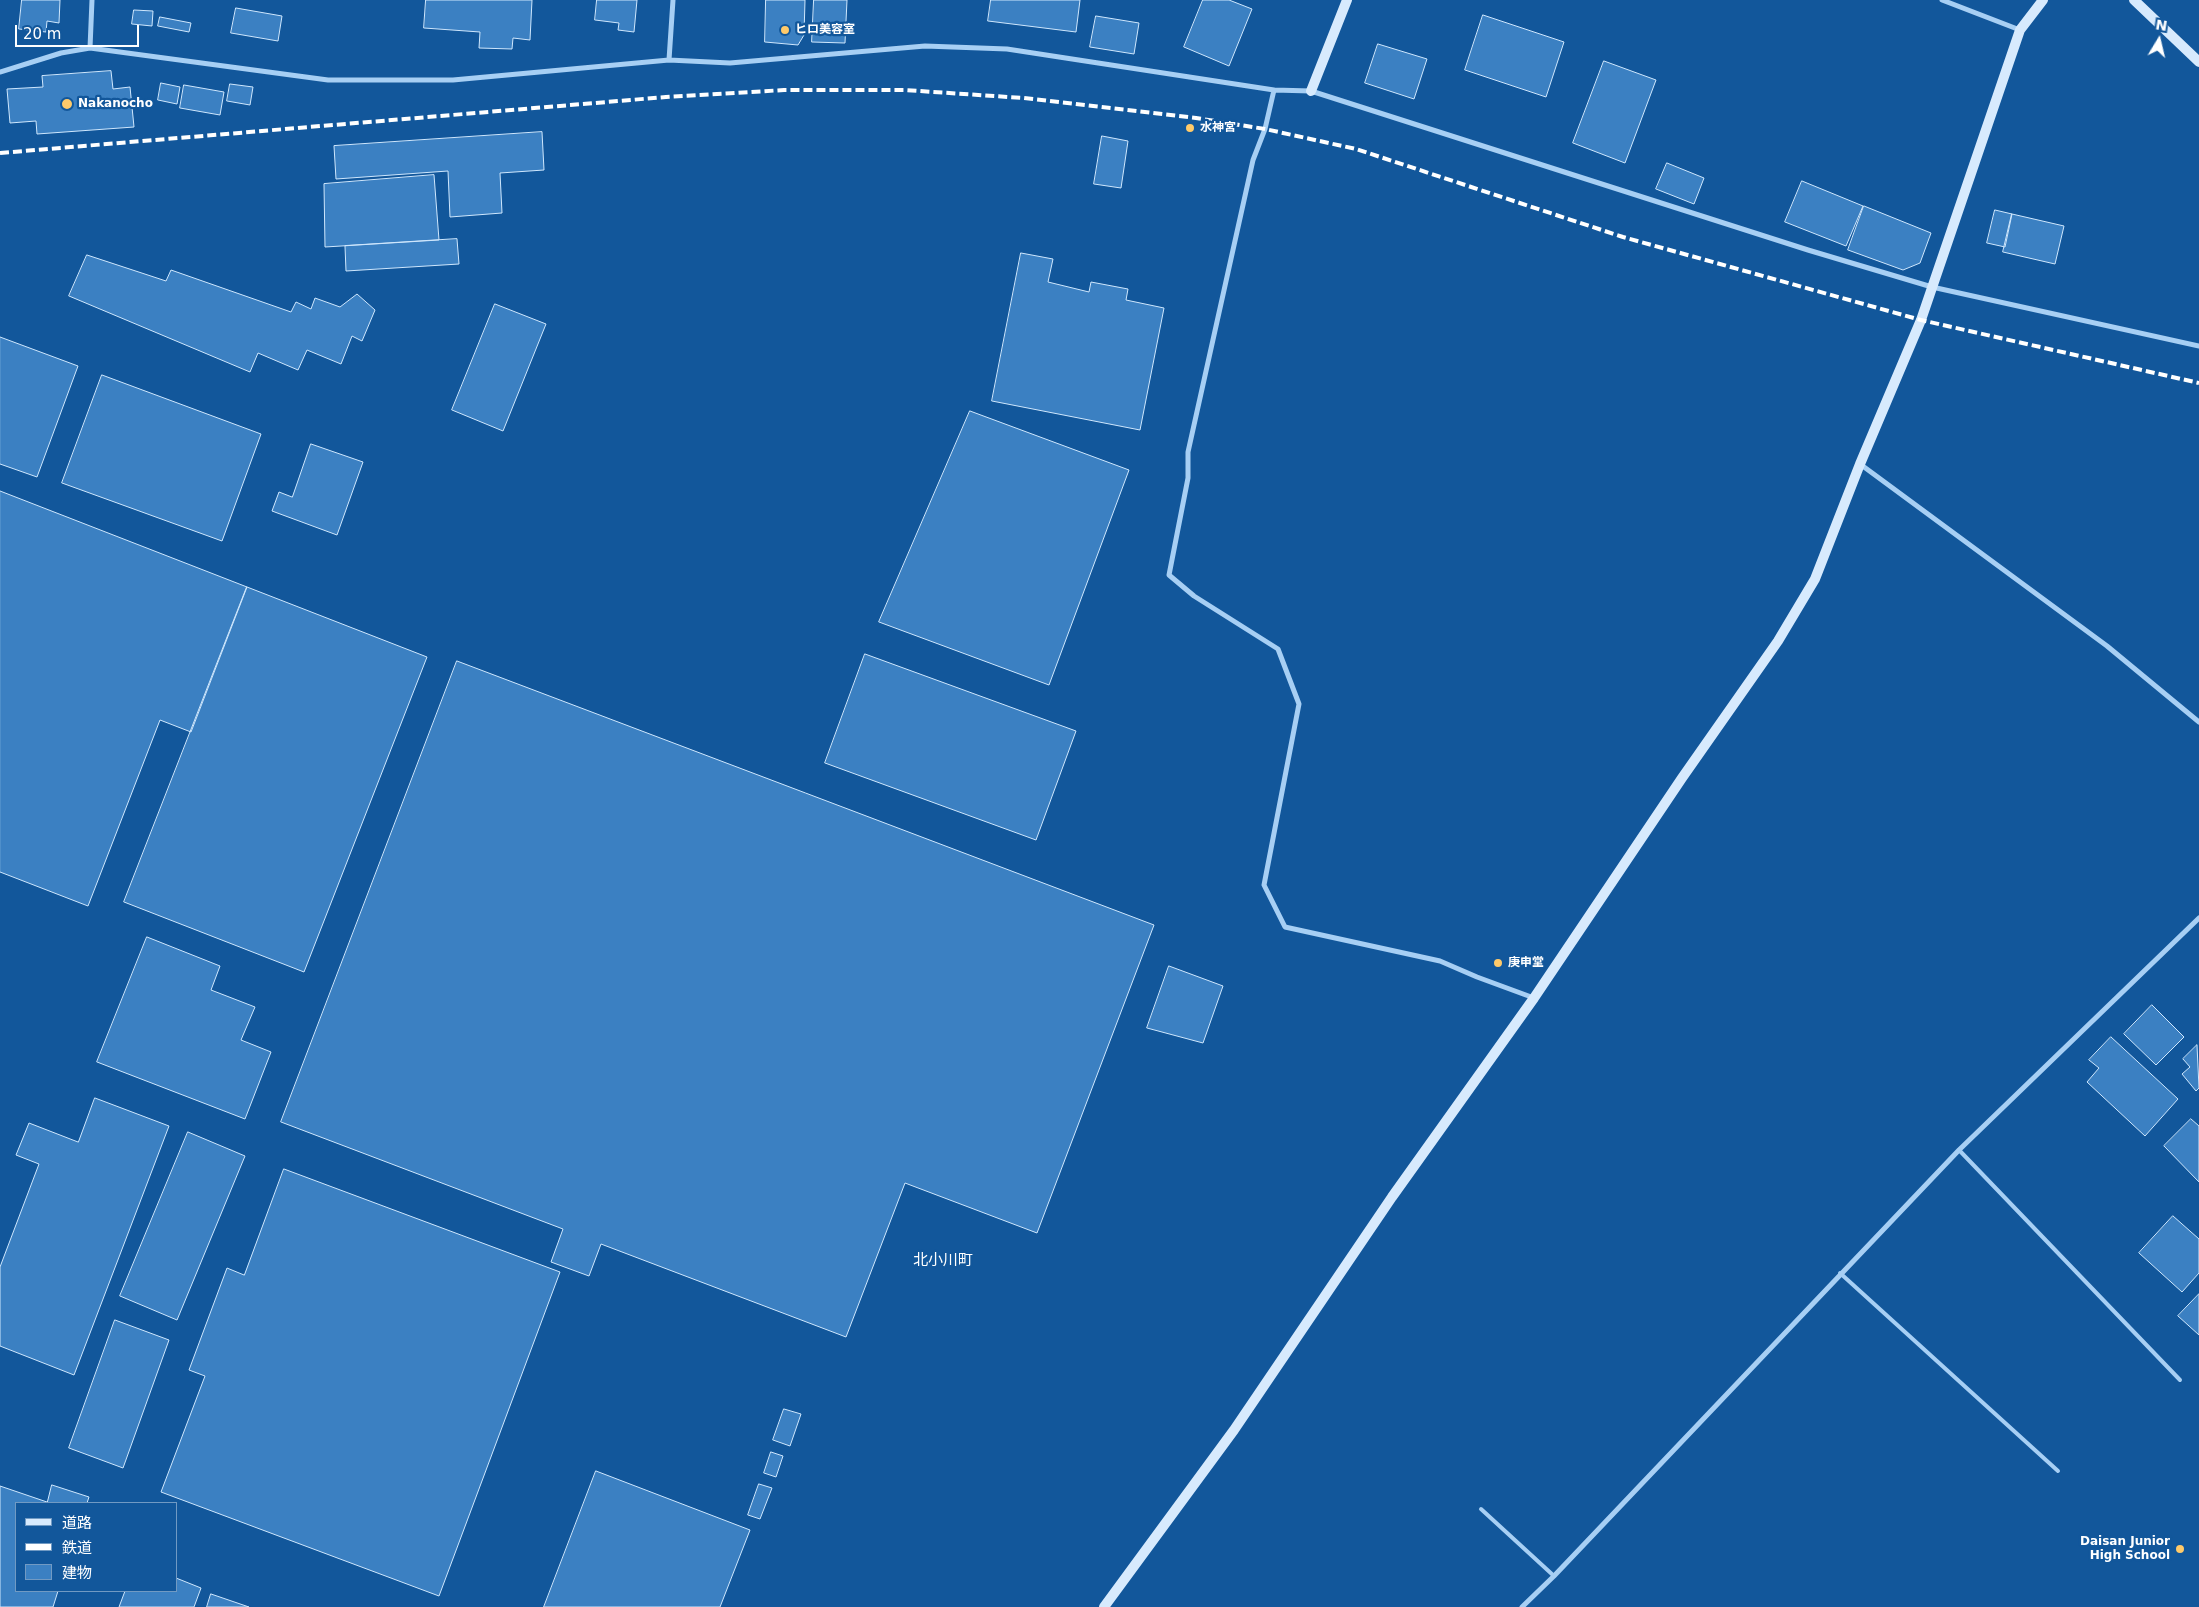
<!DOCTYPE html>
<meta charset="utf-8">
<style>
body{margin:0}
#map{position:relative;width:2199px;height:1607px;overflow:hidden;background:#12579b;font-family:"DejaVu Sans","Noto Sans JP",sans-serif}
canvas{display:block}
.legend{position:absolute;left:15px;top:1502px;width:162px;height:90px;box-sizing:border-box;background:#12579b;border:1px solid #719ac3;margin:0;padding:6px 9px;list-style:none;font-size:15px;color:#fff}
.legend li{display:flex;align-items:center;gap:10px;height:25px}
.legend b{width:25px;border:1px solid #719ac3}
.north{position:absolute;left:2134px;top:15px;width:50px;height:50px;-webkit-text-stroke:4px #12579b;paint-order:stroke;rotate:9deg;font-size:14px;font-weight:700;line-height:20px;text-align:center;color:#fff}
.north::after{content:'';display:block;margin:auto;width:18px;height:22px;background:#fff;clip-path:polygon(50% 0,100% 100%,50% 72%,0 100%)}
.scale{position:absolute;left:15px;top:25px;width:124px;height:22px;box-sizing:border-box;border:2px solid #fff;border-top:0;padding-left:6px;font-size:15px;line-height:18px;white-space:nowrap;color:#fff;-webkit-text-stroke:4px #12579b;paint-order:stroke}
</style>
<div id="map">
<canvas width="2199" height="1607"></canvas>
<ul class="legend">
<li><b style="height:6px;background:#d7eafd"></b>道路</li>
<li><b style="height:6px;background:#fff"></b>鉄道</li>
<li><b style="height:14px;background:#3b80c2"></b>建物</li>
</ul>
<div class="north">N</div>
<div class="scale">20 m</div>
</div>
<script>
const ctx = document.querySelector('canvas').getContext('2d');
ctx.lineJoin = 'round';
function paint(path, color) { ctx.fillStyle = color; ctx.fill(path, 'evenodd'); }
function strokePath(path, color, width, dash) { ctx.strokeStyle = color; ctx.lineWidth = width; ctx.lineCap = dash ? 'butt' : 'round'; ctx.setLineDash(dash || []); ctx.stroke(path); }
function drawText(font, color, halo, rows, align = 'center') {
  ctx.font = font + ' "DejaVu Sans","Noto Sans JP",sans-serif'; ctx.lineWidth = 4.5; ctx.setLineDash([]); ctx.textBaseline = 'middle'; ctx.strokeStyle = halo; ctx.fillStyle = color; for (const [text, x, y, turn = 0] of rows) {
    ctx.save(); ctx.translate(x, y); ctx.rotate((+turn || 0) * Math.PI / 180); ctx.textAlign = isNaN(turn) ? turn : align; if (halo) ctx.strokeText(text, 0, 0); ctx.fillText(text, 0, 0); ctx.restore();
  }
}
const building = new Path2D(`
 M22,0H60L59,23L47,21L46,32L19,29Z
 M426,0H532L530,40L513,38L512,49L479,48L480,32L424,28Z
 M597,0H637L634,32L618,30L619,23L595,20Z
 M766,0H805L804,35L798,45L765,42Z
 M814,0H847L845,43L812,42Z
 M991,0H1080L1076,32L988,21Z
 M1203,0H1229L1252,9L1229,66L1184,47Z
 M236,8L282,16L278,41L231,33Z
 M134,10L153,11L152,26L132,24Z
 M1483,15L1564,42L1546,97L1465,70Z
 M1096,16L1139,23L1134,54L1090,47Z
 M160,17L191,23L189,32L158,26Z
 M1378,44L1427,59L1414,99L1365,83Z
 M1604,61L1656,80L1625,163L1573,143Z
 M111,71L113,89L130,87L134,127L37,134L36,121L10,123L7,89L43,87L42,76Z
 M161,83L180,87L177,104L158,100Z
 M230,84L253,87L250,105L227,101Z
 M184,85L224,92L220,115L180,108Z
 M542,132L544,170L500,173L502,213L450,217L448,171L336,179L334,146Z
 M1102,136L1128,141L1121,188L1094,184Z
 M1667,163L1704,178L1694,204L1656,189Z
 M434,175L439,240L325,247L324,184Z
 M1802,181L1863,206L1846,246L1785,222Z
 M1864,206L1931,233L1920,263L1903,270L1848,250Z
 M1995,210L2012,214L2005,247L1987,243Z
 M2012,214L2064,226L2055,264L2003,252Z
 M457,239L459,264L346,271L345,246Z
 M1021,253L1053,259L1048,282L1089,292L1091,282L1128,289L1126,300L1164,308L1140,430L992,401Z
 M87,255L166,281L171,270L291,312L296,302L311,309L315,298L340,307L357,294L375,310L362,341L352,336L341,364L307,350L298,370L258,353L250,372L69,296Z
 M495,304L546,324L503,431L452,410Z
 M0,337L78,366L37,477L0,464Z
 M102,375L261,434L222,541L62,483Z
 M970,411L1129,470L1049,685L879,622Z
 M311,444L363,462L337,535L272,511L279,492L292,497Z
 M0,491L247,587L191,732L160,720L88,906L0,872Z
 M247,587L427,657L304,972L124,902Z
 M865,654L1076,731L1036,840L825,763Z
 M457,661L1154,925L1037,1233L905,1183L846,1337L601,1244L589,1276L551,1262L563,1229L281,1122Z
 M147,937L220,966L211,990L255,1007L241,1040L271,1052L245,1119L97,1062Z
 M1169,966L1223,986L1203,1043L1147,1028Z
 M2152,1005L2184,1037L2156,1065L2124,1034Z
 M2111,1037L2178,1099L2145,1136L2087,1082L2099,1068L2089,1060Z
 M2197,1045L2199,1088L2196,1091L2182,1074L2190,1067L2183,1059Z
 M95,1098L169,1126L74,1375L0,1346V1267L39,1164L16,1155L29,1123L78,1142Z
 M2191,1119L2199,1126V1182L2164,1146Z
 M188,1132L245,1156L177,1320L120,1296Z
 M284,1169L560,1272L439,1596L161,1492L205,1376L189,1370L227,1268L244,1275Z
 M2173,1216L2199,1239V1273L2182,1292L2139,1253Z
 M2199,1294V1335L2178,1316Z
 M115,1320L169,1340L123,1468L69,1448Z
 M784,1409L801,1414L790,1446L773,1440Z
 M771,1452L783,1456L776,1477L764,1473Z
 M596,1471L750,1530L720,1607H544Z
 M759,1484L772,1488L760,1519L748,1515Z
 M52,1485L89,1497L87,1503H16V1591H58L53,1607H0V1486L47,1502Z
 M176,1578L201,1588L194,1607H119L125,1591H176Z
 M211,1594L249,1607H207Z`);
paint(building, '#3b80c2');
strokePath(building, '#cfe7fd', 1);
strokePath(new Path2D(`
 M1959,1150L2180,1380
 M1840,1273L2058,1471
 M1481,1509L1554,1576`), '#a7cff4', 4);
strokePath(new Path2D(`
 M1942,0L2020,30
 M90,48L92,0
 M669,60L673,0
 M0,72L61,53L90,48L328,80H453L669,60L730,63L925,46L1007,49L1274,90L1311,91L1808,250L1932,287L2199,346
 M1274,90L1265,129L1253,160L1188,452V478L1169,575L1194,596L1278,649L1299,704L1264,885L1285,927L1440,961L1477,977L1534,998
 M1860,464L2107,646L2199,722
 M1522,1607L1554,1576L1959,1150L2199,918`), '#a7cff4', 5);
strokePath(new Path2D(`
 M2134,0L2199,62
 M1311,91L1347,0
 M1104,1607L1234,1430L1392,1197L1534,998L1682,778L1778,641L1815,579L1860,464L1921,320L2020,30L2043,0`), '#d7eafd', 10);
strokePath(new Path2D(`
 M0,153L666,97L784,90H904L1024,98L1196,118L1265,129L1356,149L1623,237L1921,320L2199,383`), '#fff', 4, [9, 4]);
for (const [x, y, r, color] of [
 [785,30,5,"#ffca6a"],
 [67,104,6,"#ffca6a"],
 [1190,128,5,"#ffca6a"],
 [1498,963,5,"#ffca6a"],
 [2180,1549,5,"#ffca6a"]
]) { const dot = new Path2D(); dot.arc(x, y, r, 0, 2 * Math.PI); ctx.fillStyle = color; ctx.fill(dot); strokePath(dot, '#12579b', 2); }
drawText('bold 12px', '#fff', '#12579b', [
 ["ヒロ美容室",795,30],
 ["Nakanocho",78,104],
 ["水神宮",1200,128],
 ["庚申堂",1508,963],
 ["Daisan Junior",2170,1542,"right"],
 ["High School",2170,1556,"right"]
], 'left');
drawText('15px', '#fff', '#12579b', [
 ["北小川町",943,1261]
]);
</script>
